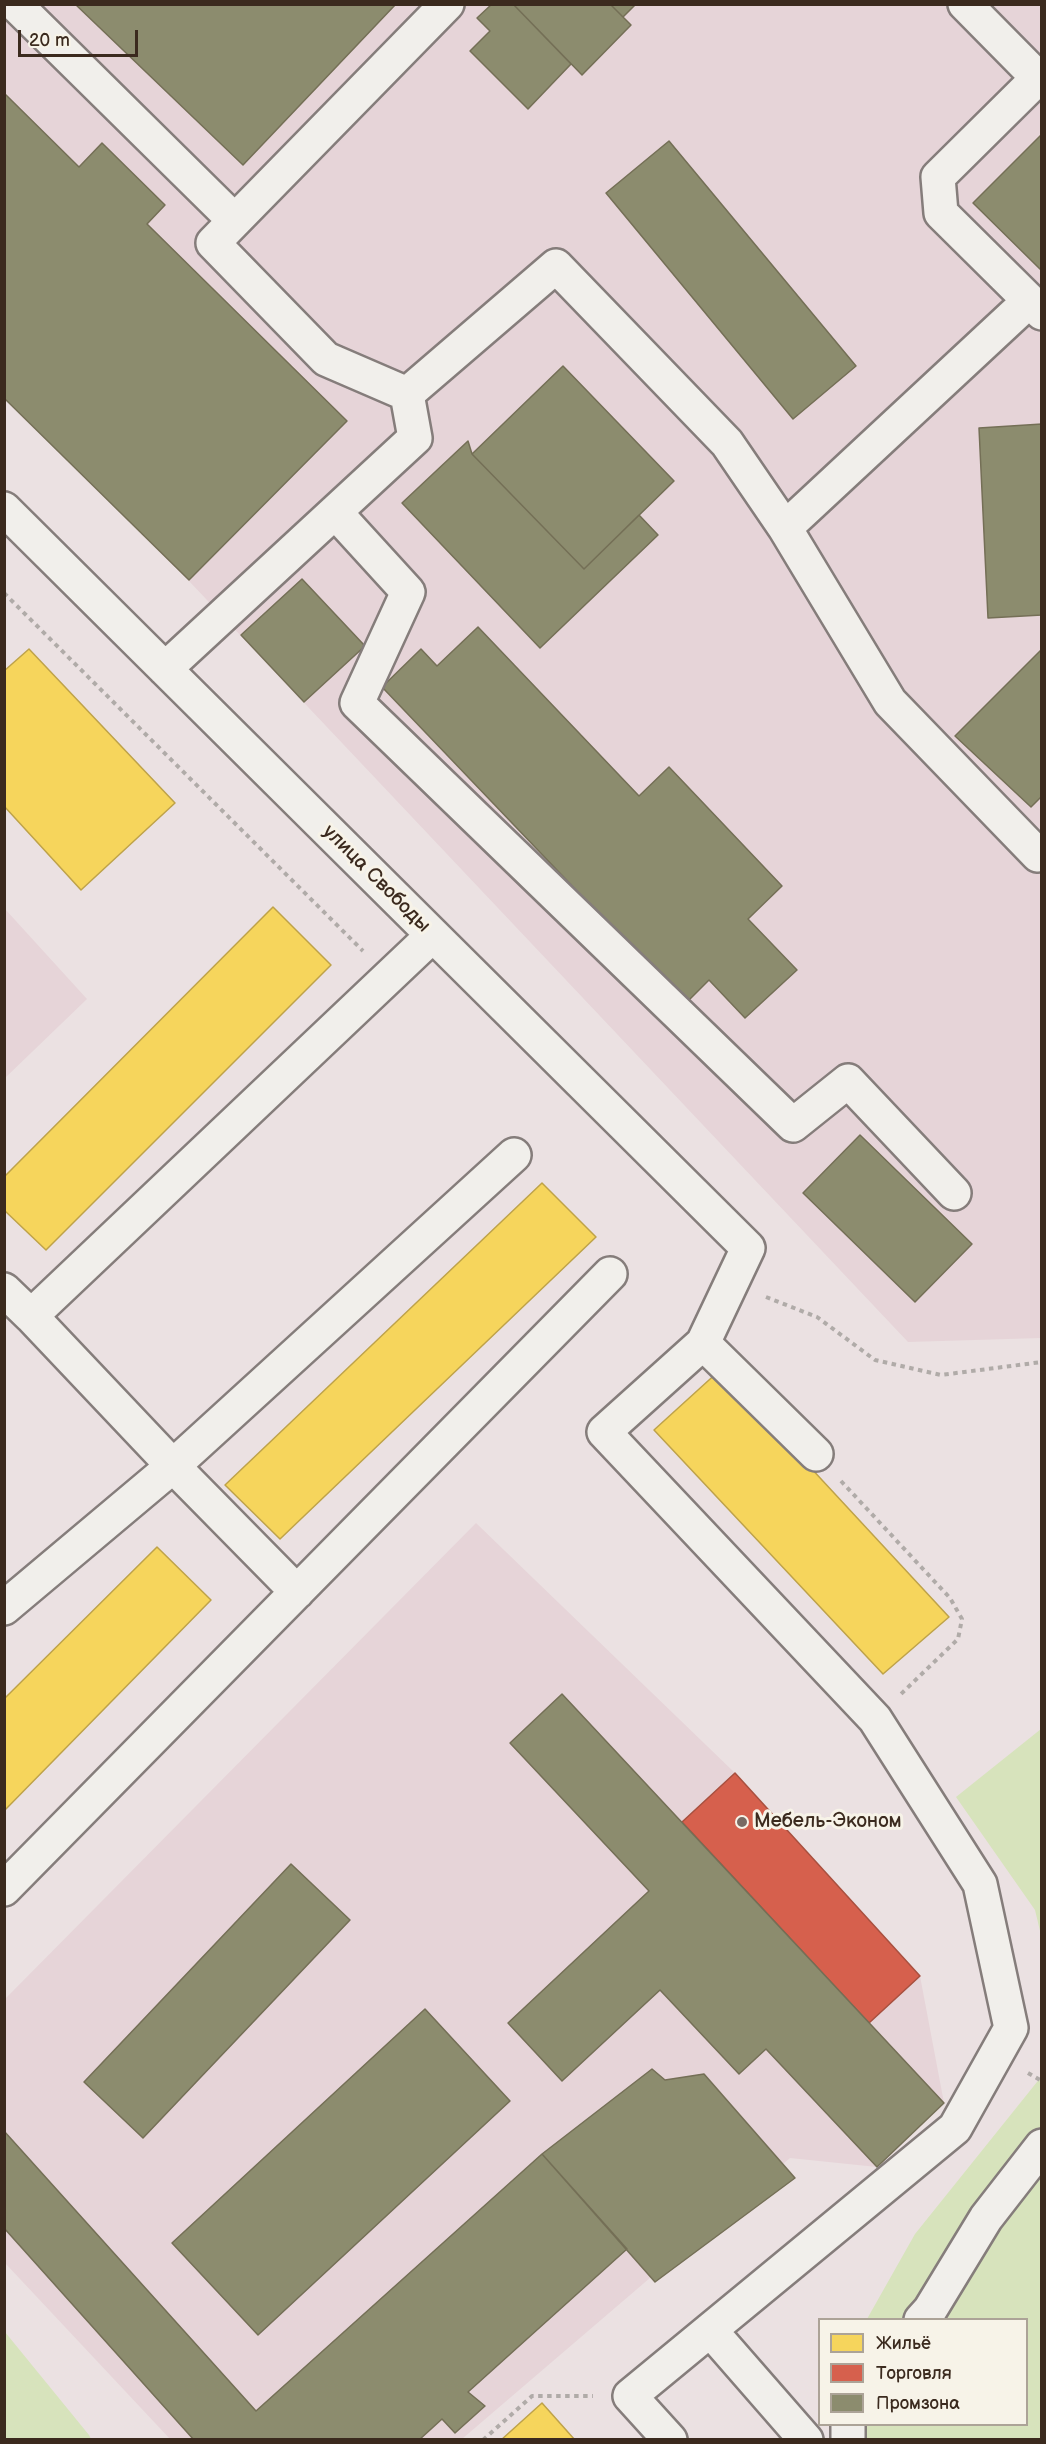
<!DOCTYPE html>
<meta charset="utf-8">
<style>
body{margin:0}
#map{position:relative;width:1046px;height:2444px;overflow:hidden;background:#ebe1e2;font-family:"Balsamiq Sans",sans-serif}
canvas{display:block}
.frame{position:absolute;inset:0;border:6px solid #3b2a1e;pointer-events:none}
.legend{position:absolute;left:818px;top:2318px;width:210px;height:108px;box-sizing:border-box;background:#f7f3e8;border:2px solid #aca397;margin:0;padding:8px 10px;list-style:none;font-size:18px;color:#3b2a1e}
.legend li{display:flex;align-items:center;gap:12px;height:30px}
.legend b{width:30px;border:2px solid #aca397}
.scale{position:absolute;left:18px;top:30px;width:120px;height:27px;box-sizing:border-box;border:3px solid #3b2a1e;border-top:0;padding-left:8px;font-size:18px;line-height:21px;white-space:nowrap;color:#3b2a1e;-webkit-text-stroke:4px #f7f3e8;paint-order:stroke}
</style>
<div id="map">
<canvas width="1046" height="2444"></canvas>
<div class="frame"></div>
<ul class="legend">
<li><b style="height:16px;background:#f6d55c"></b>Жильё</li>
<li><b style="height:16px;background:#d6604d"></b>Торговля</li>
<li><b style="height:16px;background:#8c8c6e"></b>Промзона</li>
</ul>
<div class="scale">20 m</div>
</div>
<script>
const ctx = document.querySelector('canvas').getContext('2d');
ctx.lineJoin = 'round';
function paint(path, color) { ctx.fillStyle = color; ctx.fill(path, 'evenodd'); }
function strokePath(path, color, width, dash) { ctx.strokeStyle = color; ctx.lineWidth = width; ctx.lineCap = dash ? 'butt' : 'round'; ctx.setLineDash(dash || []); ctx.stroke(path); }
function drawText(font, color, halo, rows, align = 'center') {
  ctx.font = font + ' "Balsamiq Sans",sans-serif'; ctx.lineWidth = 6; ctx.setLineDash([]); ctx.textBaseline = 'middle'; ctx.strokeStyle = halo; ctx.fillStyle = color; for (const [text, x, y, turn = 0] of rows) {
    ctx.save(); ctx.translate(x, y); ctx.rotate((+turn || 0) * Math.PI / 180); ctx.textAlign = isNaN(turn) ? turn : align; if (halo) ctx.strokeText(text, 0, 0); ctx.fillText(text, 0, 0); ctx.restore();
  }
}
paint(new Path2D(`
 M4,5H1041V1338L908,1342L189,581L5,398Z
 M5,909L87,999L5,1078Z
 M476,1523L735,1773L920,1976L944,2103L877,2167L790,2158L462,2439H170L5,2263V1999Z`), '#e6d4d8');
paint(new Path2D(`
 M1041,1729V1935L1035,1910L956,1797Z
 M1041,2077V2439H855L838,2425L1026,2424V2320L867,2319L915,2234Z
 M5,2332L89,2435L91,2439H5Z`), '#d7e3bc');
const homes = new Path2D(`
 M29,649L175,803L81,890L4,806V671Z
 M273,907L331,965L46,1250L4,1210V1177Z
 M542,1183L596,1237L280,1539L225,1485Z
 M720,1370L949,1617L883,1674L654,1430Z
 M157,1547L211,1600L4,1811V1699Z
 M542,2403L575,2440H501Z`);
paint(homes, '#f6d55c');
strokePath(homes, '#bea249', 1.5);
const shops = new Path2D(`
 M735,1773L920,1976L869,2023L682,1822Z`);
paint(shops, '#d6604d');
strokePath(shops, '#a8503f', 1.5);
const industry = new Path2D(`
 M75,4H396L243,165Z
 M492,4H513L571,64L528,109L470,51L490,31L477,18Z
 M513,4H610L631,25L582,75Z
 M610,4H636L623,17Z
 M4,93L79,167L102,143L165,205L147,224L347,421L189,580L4,398Z
 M1042,134V271L973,203Z
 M669,141L856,366L793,419L606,193Z
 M563,366L674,481L584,569L472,454Z
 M1042,424V615L988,618L979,428Z
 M468,441L472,454L584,569L639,515L658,535L540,648L402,503Z
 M302,579L365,646L304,702L241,635Z
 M478,627L639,796L669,767L782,886L748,919L797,970L745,1018L709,980L685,1004L382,687L421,649L437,666Z
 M1042,649V796L1031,807L955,736Z
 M860,1135L972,1244L915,1302L803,1193Z
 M562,1694L944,2103L877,2167L766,2049L739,2074L660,1990L562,2081L508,2023L649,1891L510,1743Z
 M291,1864L350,1920L143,2138L84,2082Z
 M425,2009L510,2101L258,2335L172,2243Z
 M652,2069L665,2080L704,2074L795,2178L655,2282L542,2154Z
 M4,2131L256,2411L542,2154L627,2249L468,2392L485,2406L455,2433L442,2419L419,2440H194L4,2228Z`);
paint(industry, '#8c8c6e');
strokePath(industry, '#746f56', 1.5);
const minor = new Path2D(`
 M15,4L234,220
 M447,4L213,243L326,359L407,394L556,266L727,443L785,528L890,702L1038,855L1042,852
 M965,4L1038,78L938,177L941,213L1042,313
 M4,509L748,1248L703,1343L604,1432L875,1719L980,1884L1011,2028L955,2128L630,2396L670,2440
 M335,512L408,592L357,703L793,1125L848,1081L954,1193
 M785,528L1029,301
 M165,669L415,438L407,394
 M4,1290L31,1316
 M703,1343L816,1454
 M297,1592L173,1466L31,1316L433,935
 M4,1608L173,1466L514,1155
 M4,1889L610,1274
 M921,2320L930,2310L986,2218L1042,2146
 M710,2330L806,2440
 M848,2424V2440`);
strokePath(minor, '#857d7b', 38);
strokePath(new Path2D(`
 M4,593L363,951
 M766,1297L817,1317L875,1360L941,1375L1042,1362
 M841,1481L950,1598L962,1619L958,1639L901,1694
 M1028,2073L1042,2081
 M483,2440L532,2396H593`), '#b0aba8', 4, [4.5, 4.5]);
strokePath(minor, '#f1efeb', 33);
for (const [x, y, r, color] of [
 [742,1822,6,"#796a63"]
]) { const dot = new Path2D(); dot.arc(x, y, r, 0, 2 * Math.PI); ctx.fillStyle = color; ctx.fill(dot); strokePath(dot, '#f7f3e8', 2); }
drawText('20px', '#3b2a1e', '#f7f3e8', [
 ["улица Свободы",376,879,45]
]);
drawText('20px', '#3b2a1e', '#f7f3e8', [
 ["Мебель-Эконом",754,1822]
], 'left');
</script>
